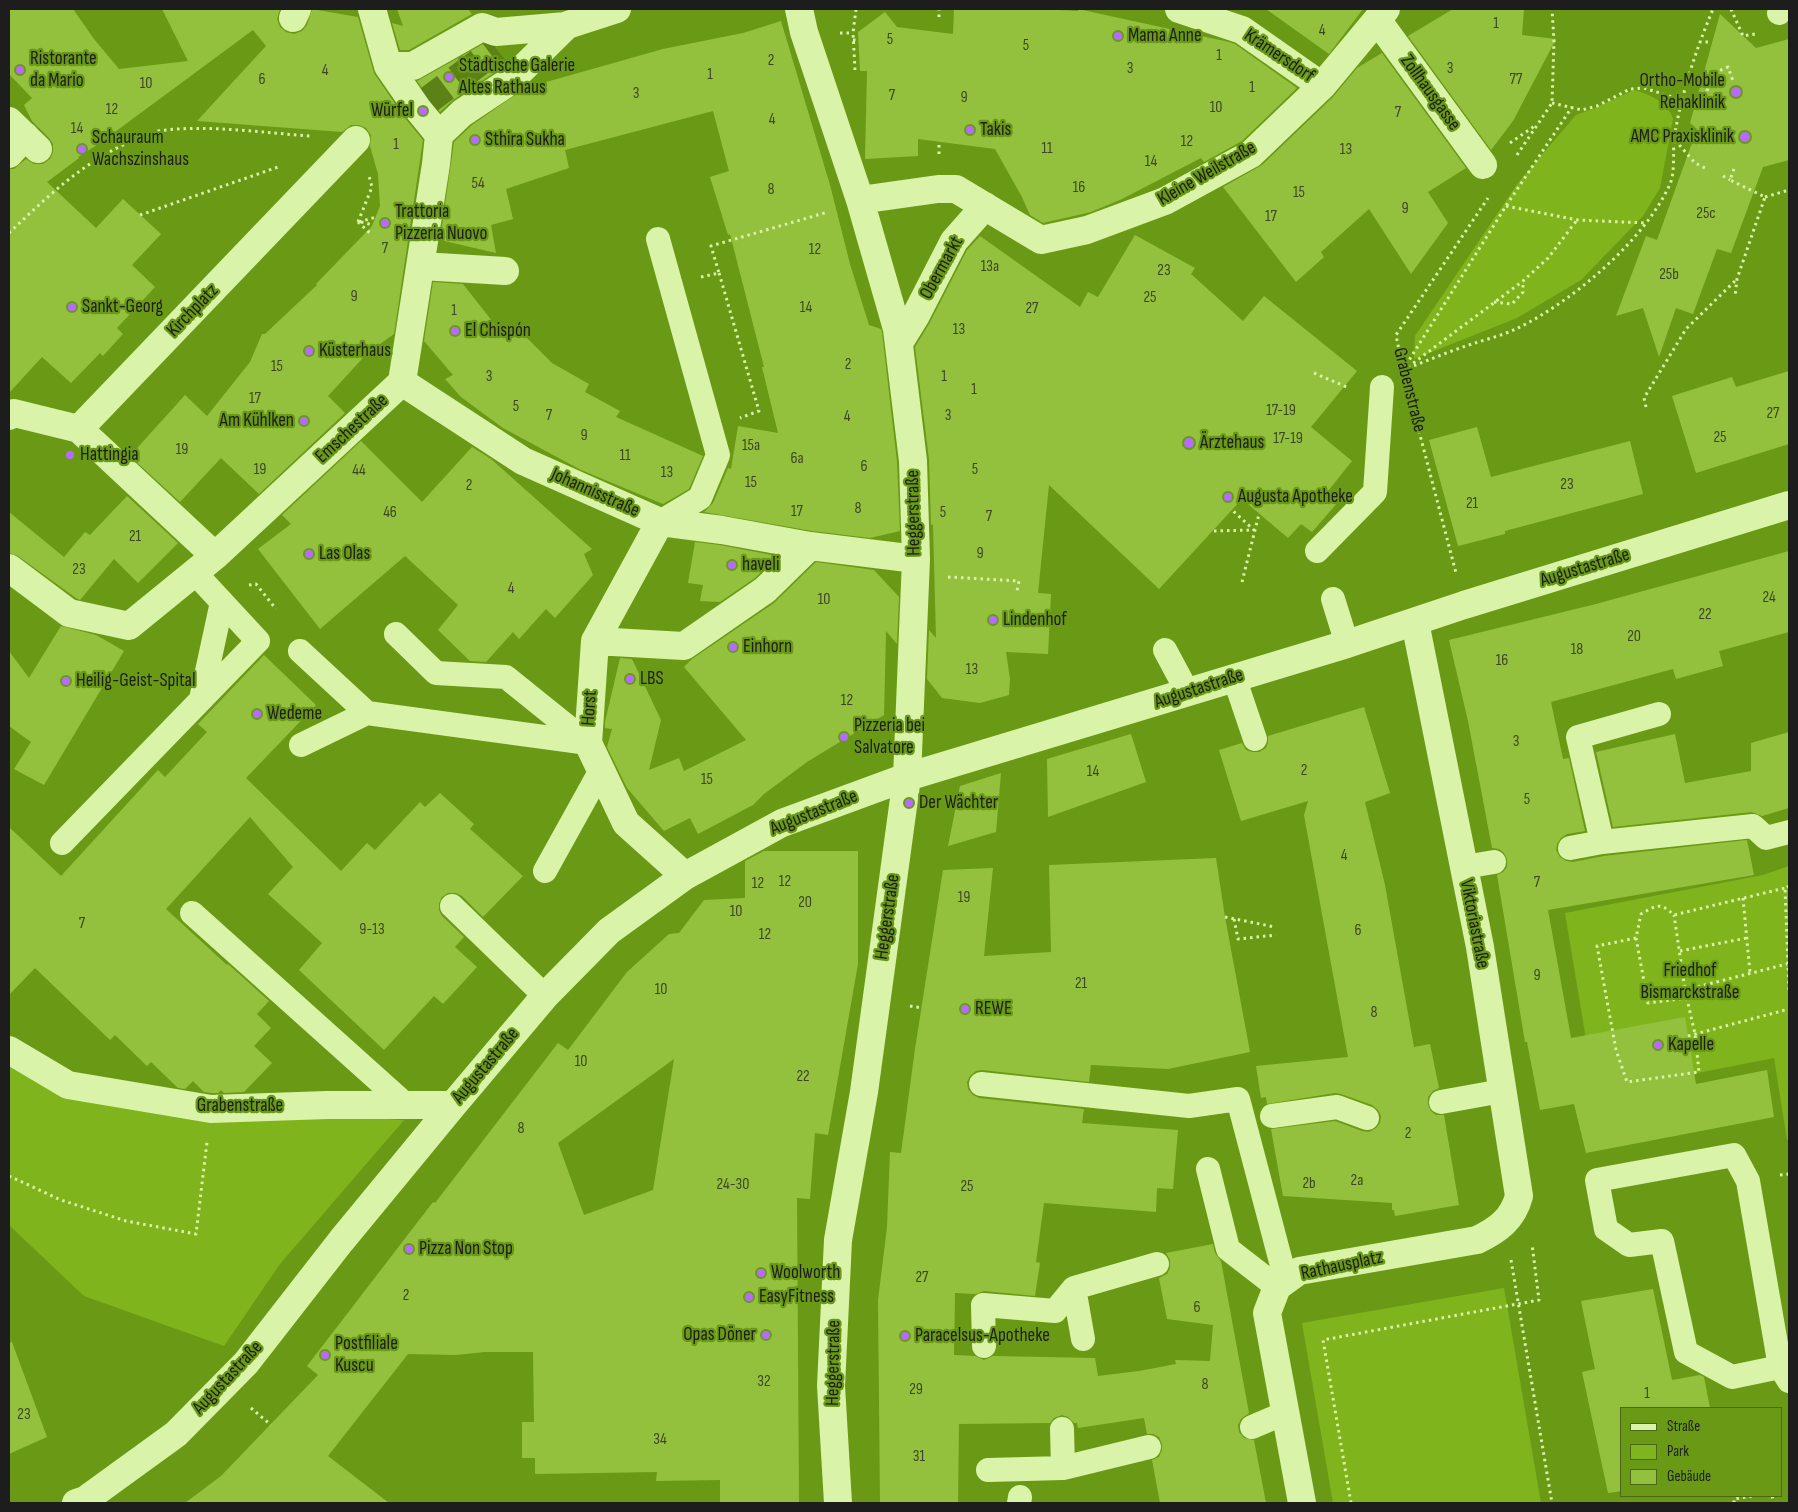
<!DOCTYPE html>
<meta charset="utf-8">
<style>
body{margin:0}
#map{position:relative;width:1798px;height:1512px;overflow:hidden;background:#6a9a15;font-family:"Sofia Sans Condensed",sans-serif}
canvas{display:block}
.frame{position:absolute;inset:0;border:10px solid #1d1d1d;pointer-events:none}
.legend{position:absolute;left:1620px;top:1407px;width:162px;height:90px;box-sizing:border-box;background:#6a9a15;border:1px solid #4b6818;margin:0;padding:6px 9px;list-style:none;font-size:15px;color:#1d1d1d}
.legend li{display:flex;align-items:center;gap:10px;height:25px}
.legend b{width:25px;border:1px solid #4b6818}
</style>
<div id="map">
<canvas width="1798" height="1512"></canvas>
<div class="frame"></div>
<ul class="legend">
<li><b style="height:6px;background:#d9f3a9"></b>Straße</li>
<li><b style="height:14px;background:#80b41d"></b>Park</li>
<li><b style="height:14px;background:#94c13d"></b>Gebäude</li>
</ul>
</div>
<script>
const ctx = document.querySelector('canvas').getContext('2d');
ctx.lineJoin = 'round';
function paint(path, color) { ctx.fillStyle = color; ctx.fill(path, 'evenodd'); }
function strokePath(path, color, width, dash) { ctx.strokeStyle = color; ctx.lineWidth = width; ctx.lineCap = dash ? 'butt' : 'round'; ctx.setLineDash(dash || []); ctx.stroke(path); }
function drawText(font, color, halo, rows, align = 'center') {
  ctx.font = font + ' "Sofia Sans Condensed",sans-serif'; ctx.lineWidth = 4.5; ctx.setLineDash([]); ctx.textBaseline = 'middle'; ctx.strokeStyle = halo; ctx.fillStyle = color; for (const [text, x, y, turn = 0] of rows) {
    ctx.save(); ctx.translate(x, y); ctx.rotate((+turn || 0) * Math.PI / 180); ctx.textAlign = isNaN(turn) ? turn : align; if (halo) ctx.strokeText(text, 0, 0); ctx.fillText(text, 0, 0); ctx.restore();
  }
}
paint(new Path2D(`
 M1634,90C1649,94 1669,103 1673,119L1660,188L1643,216L1581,280L1517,318L1414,359L1415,336L1518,183L1576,115L1595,108Z
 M1789,866V1139L1787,1140L1774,1058L1595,1093L1565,913L1763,875Z
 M9,1064L302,1115L404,1120L280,1264L224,1346L84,1296L9,1225Z
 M1504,1288L1541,1503H1333L1302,1323Z`), '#80b41d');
paint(new Path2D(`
 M9,9H73L94,39L119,69L188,61L162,9H280L277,19L280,27L286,32L294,34L302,31L307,25L312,9L358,17L374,73L404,117L423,140L394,334L373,349L372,348L328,396L345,413L259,494L221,458L180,502L130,456L185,395L207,416L250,362L262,334H265L317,285L316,284L372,226L380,206L378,174L370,146L371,135L366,128L359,125H351L342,132L197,121L266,46L253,30L100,143L78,157L79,158L47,182L96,228L123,199L161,234L132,265L155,287L117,328L123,334L103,356L100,353L71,383L42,357L9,393V169H14L26,159L34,164H43L50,159L53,152V144L49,138L32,121L24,105L32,98L9,74Z
 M397,9H468L472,14L409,50H400L392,23L403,26Z
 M954,9H1038L1078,11V9L1229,42L1235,44L1297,88L1242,141L1204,162L1201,158L1122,199L1091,212L1043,223L1030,215L1022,197L995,149L918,139V156L865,159L867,71H860L858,32L885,12L897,27L953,34Z
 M1266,9H1363L1329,54Z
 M1453,9H1524L1522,35L1556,39L1513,121L1491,150L1408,36Z
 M1720,14L1756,48L1789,39V160L1763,167L1731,253L1717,249L1693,314L1676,308L1659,357L1643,308L1616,316L1646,236L1657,240L1697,129L1690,123Z
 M781,21L830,185L850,264L869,325L881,329L882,332L897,462L900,531L870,538L812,531L704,512L713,503L728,468L731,469L738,426L778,433L762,367H764L730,234L728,235L710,177L729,171L713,111L565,150L569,168L506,189L513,219L491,225L496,253L440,240L454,142L472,125L525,88L663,49L743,33Z
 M483,44L496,47L506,63L500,69L453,100L440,112L417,81Z
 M1382,53L1466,168L1428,192L1448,223L1411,274L1369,209L1321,252L1324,257L1296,282L1223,187L1262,165L1333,97L1357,68Z
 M1135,235L1195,268L1191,274L1243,321L1264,296L1357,371L1311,427L1352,461L1328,491L1339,501L1312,532L1301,524L1288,538L1242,499L1159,589L1049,485L1038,593L1051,594L1048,654L1006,652L1010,679L1009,695L980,703L942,698L927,679L929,630L936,638L933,524L931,525L929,459L915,347L929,324L967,250L980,236L1080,307L1088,292L1098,297Z
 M433,282L463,284L507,340L521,332L552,363L589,384L585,392L620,411L616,417L703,456L689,489L663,504L581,470L503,428L461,397L445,379L453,375L424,341Z
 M1789,371V444L1696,473L1672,396L1732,377L1736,387Z
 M1477,427L1491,477L1630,441L1643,494L1505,531V534L1458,546L1429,440Z
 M361,441L422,502L472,447L491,459L592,549L584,554L593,575L555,618L546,609L519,639L513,632L486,662L470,661L438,630L458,605L405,556L320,629L258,549L291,524L282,515Z
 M127,496L178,543L138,583L114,559L80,600L76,598L18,556L9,553V512L64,557L85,532L90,535Z
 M695,542L720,545L777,556L755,578L720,602L700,601L703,585L688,583Z
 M1789,551V632L1719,651L1723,666L1676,679L1673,669L1551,702L1563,759L1569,758L1585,831L1567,834L1561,838L1557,844L1556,850L1560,857L1566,861L1573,862L1604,856L1747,840L1754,875L1548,910L1571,1038L1685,1017L1696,1084L1767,1070L1774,1117L1586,1153L1574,1104L1540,1110L1527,1042H1525L1497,875L1503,872L1507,867V859L1504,853L1499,849L1492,848L1468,721L1449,640L1596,604Z
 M816,562L874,570L899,597L897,644L886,631L884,715L807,762L764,794L753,805L698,834L690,818L664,831L627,788L607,747L612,729L605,728V722L620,658L632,659L661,720L649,770L679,758L684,771L746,740L684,667L692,659L774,603Z
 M61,626L96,635L124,651L44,785L14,769L31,742L9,726V651L29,678Z
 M264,655L316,705L246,778L341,871L367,843L375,850L420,802L425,807L440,793L474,824L470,829L523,876L483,917L462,896L456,893H448L442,897L439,903V910L442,916L464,937L455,947L477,967L443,1004L434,996L384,1050L299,970L322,943L268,894L293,867L250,817L166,909L227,965L228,964L269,1001L257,1014L271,1028L254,1046L272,1063L244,1092L224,1093L221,1090L218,1093H212L204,1092L193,1081L185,1089L178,1088L151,1062L147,1066L115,1035L110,1040L35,968L9,995V827L61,876L158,770L165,777L207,732L198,724Z
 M1364,707L1390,793L1365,802L1385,885L1414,1047L1430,1044L1439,1088L1433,1091L1428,1097V1105L1431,1111L1436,1115H1444L1459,1205L1395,1216L1394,1210H1392V1203L1283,1196L1271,1129L1335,1121L1362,1131L1369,1132L1376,1128L1380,1123L1381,1116L1378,1110L1372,1105L1341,1094L1335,1093L1267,1104L1266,1097L1261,1098L1256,1066L1348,1057L1304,815L1308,801L1241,821L1219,750L1242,743L1246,750L1252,752H1259L1266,748L1268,742V736Z
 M1789,732V808L1762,816L1752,812L1613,827L1596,752L1675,734L1685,783L1751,771V743Z
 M1131,734L1146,782L1048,817L1047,759Z
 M1001,773L996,832L948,846L960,786Z
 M764,851H858V964L828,1135L815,1133L810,1199L797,1198L799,1503H720V1480L656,1481L657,1472L535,1474V1458H522V1422H534L533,1352H485L456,1355L408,1354L328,1456L389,1503H185L221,1476L318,1375L307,1366L433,1202L435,1203L558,1043L568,1050L627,972L669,934L679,933L704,900L745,898V861ZM674,1059L653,1190L584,1215L558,1143Z
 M1216,858L1225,917L1250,1052L1168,1069L1091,1065L1089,1082L982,1070L976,1071L970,1076L967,1082L968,1089L973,1095L979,1098L1084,1109L1082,1123L1178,1130L1173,1189L1157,1188L1156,1212L1044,1203L1036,1262L1040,1263L1035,1296L984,1291L976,1294L955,1293L954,1355L975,1356L984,1360L993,1356L1095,1358L1098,1376L1139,1371L1176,1364L1175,1360L1210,1361L1213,1325L1167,1319L1159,1278L1167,1274L1170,1268V1260L1166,1253L1213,1244L1215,1253L1221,1261L1249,1413L1241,1419L1238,1425L1239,1432L1244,1438L1254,1440L1266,1503H1160L1152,1460L1159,1457L1162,1450V1444L1159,1437L1153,1434H1147L1144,1418L1078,1428L1077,1423H1074L1068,1417L1062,1415L1054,1418L1050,1423L959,1424L958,1503H880L878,1300L887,1227L890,1152L901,1153L915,1049L943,870L993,868L984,956L1051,952L1049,865Z
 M1653,1289L1672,1380L1700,1375L1704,1377L1710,1408H1622V1491L1608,1493L1582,1372L1595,1369L1581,1301Z
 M12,1342L47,1437L9,1454V1343Z`), '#94c13d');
strokePath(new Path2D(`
 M423,104L497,49`), '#5b8117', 28, [28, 14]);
strokePath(new Path2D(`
 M1731,9L1743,36L1755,34
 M939,17V9
 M840,33H853
 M853,40H859
 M1699,42H1712
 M855,70L853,33L856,9
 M1552,103L1582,110L1597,106L1630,89L1644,88L1682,100
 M1702,103L1714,73L1728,67L1733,81
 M1675,140L1695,163L1707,169
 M1510,143L1536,125
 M939,154V145
 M1517,155L1552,103L1554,41L1552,9
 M1734,169L1730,180L1765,197L1737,279L1735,297
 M1723,176L1730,180
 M1765,197L1789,190
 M1506,206L1577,220L1647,223
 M140,215L281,166
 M358,222L372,187L369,176
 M358,222L372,235
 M359,222L376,217
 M361,222L373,225
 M9,233C48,196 86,159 137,139C144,136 151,133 158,131C205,124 264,133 311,136
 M719,273L759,411L740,418
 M701,277L719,273L711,246L828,212
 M1494,302L1512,304L1523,292V281
 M1401,360L1396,335L1488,198
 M1406,365L1506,206L1572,107
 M1408,367L1523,281L1548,258L1577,220
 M1408,368C1429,360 1450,351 1472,344C1487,339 1504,335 1518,328C1573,301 1645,240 1670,184C1675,173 1673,152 1674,139C1681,94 1696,50 1713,9
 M1314,373L1349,388
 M1646,407L1644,398L1686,329L1737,279
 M1414,412L1456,573
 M1214,531L1254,530L1232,510
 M948,577L1019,581L1017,591
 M1242,582L1259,514
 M249,585L256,584L276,609
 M1789,886L1785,888L1789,991
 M1743,898L1750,973
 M1225,917L1275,927
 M1234,919L1238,939L1276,935
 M1636,938L1597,946L1616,1050L1627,1082L1699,1072L1695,1034L1685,990L1674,915
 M1680,951L1747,938
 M1685,990L1787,964
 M1688,998L1648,1003L1636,938L1641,914C1657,905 1660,902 1674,915L1785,888
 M910,1006L922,1008
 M1688,1036L1789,1009
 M1780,1175L1789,1174
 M9,1176L61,1200L126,1221L196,1234L207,1142
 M1511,1260L1552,1503
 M251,1408L271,1425
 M1772,1496L1774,1503
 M1351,1503L1323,1340L1539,1300L1532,1244
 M1734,1503V1499L1752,1496`), '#d9f3a9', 3, [2.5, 4]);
strokePath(new Path2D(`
 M1779,13L1782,9
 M658,239L718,455L700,498L660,522
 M1317,551L1375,492L1382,387
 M1333,599L1347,644
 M1165,650L1188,693
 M300,651L367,713L588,743L506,677L436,673L396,634
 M1234,677L1255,739
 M201,699L222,602
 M301,745L367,713
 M1602,842L1578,737L1659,714
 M62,843L258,641L195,573
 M1570,848L1602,842L1753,826L1766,838L1789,832
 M1464,867L1494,862
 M545,871L601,770
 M452,906L545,996
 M192,913L406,1105
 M981,1084L1189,1106L1238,1099L1286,1281
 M1441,1102L1502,1091
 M1272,1116L1337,1107L1367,1118
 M1208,1169L1228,1249L1277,1287
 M1074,1288L1083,1339
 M984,1346L983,1305L1055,1311L1074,1288L1157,1264
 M1780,1367L1732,1377L1686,1352L1662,1241L1629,1245L1606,1229L1597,1180L1734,1155L1748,1181L1780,1367L1789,1381
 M1252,1427L1285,1413
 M1062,1429L1063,1468
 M988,1470L1063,1468L1149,1447
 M1019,1503L1020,1497`), '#d9f3a9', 24);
strokePath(new Path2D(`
 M799,9L804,32L860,200L897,329L913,461L916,559L907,777L864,1092L838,1240L831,1386L838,1503
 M1179,9L1242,30L1322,86
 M293,18L297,9
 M1378,21L1483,165
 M549,31L617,9
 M388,66H413L482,27L496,32L566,26
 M9,121L38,149
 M439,135L462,113L510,81L566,26
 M9,154L25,136
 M860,200L938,189H956L1041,240L1087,230L1165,201L1251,154L1322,86L1386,9
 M421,266L505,271
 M899,343L915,317L954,241L985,206
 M402,382L523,461L660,522L722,530L810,546L916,559
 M9,416L14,413L79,429L215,556
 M79,429L356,140
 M660,522L595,641L588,743L626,823L685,876
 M9,568L69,613L129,626L215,556L402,382L436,164L439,135L417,108L388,66L372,9
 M595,641L684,646L765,590L810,546
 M9,1050L68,1085L211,1109L327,1105H453
 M76,1503L85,1500L176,1434L246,1363L341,1241L453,1105L545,996L609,931L685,876L782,823L907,777L1347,644L1464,605L1789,505
 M1302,1503L1267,1313L1277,1287L1299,1271L1477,1240C1498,1230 1513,1219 1519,1196L1480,947L1415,622`), '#d9f3a9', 28);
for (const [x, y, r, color] of [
 [1118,36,5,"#b66bff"],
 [20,70,5,"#b66bff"],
 [449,77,5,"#b66bff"],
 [1736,92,6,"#b66bff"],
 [423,111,5,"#b66bff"],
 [970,130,5,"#b66bff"],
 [1745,137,6,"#b66bff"],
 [475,140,5,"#b66bff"],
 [82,149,5,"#b66bff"],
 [385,223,5,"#b66bff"],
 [72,307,5,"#b66bff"],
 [455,331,5,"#b66bff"],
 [309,351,5,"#b66bff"],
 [304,421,5,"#b66bff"],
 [1189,443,6,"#b66bff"],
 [70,455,5,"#b66bff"],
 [1228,497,5,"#b66bff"],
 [309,554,5,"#b66bff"],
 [732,565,5,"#b66bff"],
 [993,620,5,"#b66bff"],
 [733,647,5,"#b66bff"],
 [630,679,5,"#b66bff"],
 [66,681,5,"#b66bff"],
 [257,714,5,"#b66bff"],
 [844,737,5,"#b66bff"],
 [909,803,5,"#b66bff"],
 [965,1009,5,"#b66bff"],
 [1658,1045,5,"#b66bff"],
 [409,1249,5,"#b66bff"],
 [761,1273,5,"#b66bff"],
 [749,1297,5,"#b66bff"],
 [766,1335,5,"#b66bff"],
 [905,1336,5,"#b66bff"],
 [325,1355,5,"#b66bff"]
]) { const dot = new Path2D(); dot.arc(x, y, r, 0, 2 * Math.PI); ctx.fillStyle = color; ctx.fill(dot); strokePath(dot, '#6a9a15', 2); }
drawText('16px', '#3b4625', null, [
 ["1",1496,24],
 ["4",1322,31],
 ["5",890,40],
 ["5",1026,46],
 ["1",1219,56],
 ["2",771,61],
 ["3",1130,69],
 ["3",1450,69],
 ["4",325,71],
 ["1",710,75],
 ["6",262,80],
 ["77",1516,80],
 ["10",146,84],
 ["1",1252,88],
 ["3",636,94],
 ["7",892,96],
 ["9",964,98],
 ["10",1216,108],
 ["12",112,110],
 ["7",1398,113],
 ["4",772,120],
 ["14",77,129],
 ["12",1187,142],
 ["1",396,145],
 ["11",1047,149],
 ["13",1346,150],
 ["14",1151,162],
 ["54",478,184],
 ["16",1079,188],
 ["8",771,190],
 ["15",1299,193],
 ["9",1405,209],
 ["25c",1706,214],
 ["17",1271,217],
 ["7",385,249],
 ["12",815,250],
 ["13a",990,267],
 ["23",1164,271],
 ["25b",1669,275],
 ["9",354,297],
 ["25",1150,298],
 ["14",806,308],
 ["27",1032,309],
 ["1",454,311],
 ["13",959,330],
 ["2",848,365],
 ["15",277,367],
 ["3",489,377],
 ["1",944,377],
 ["1",974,390],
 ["17",255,399],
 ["5",516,407],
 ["17-19",1281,411],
 ["27",1773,414],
 ["7",549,416],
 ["3",948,416],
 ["4",847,417],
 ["9",584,436],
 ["25",1720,438],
 ["17-19",1288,439],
 ["15a",751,446],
 ["19",182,450],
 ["11",625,456],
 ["6a",797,459],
 ["6",864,467],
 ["19",260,470],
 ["5",975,470],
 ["44",359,471],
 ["13",667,473],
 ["15",751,483],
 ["23",1567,485],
 ["2",469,486],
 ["21",1472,504],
 ["8",858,509],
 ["17",797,512],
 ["46",390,513],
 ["5",943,513],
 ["7",989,517],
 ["21",135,537],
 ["9",980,554],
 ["23",79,570],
 ["4",511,589],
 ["24",1769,598],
 ["10",824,600],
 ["22",1705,615],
 ["20",1634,637],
 ["18",1577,650],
 ["16",1502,661],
 ["13",972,670],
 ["12",847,701],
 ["3",1516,742],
 ["2",1304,771],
 ["14",1093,772],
 ["15",707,780],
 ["5",1527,800],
 ["4",1344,856],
 ["12",785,882],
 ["7",1537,883],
 ["12",758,884],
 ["19",964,898],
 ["20",805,903],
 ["10",736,912],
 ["7",82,924],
 ["9-13",372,930],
 ["6",1358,931],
 ["12",765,935],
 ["9",1537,976],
 ["21",1081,984],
 ["10",661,990],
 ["8",1374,1013],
 ["10",581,1062],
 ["22",803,1077],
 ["8",521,1129],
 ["2",1408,1134],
 ["2a",1357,1181],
 ["2b",1309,1184],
 ["24-30",733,1185],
 ["25",967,1187],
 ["27",922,1278],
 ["2",406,1296],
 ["6",1197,1308],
 ["32",764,1382],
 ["8",1205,1385],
 ["29",916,1390],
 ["1",1647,1394],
 ["23",24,1415],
 ["34",660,1440],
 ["31",919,1457]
]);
drawText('19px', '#1d1d1d', '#6a9a15', [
 ["Mama Anne",1128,36],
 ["Ristorante",30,59],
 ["da Mario",30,81],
 ["Städtische Galerie",459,66],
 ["Altes Rathaus",459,88],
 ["Ortho-Mobile",1725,81,"right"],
 ["Rehaklinik",1725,103,"right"],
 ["Würfel",413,111,"right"],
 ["Takis",980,130],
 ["AMC Praxisklinik",1734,137,"right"],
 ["Schauraum",92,138],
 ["Wachszinshaus",92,160],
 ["Sthira Sukha",485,140],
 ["Trattoria",395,212],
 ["Pizzeria Nuovo",395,234],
 ["Sankt-Georg",82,307],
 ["El Chispón",465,331],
 ["Küsterhaus",319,351],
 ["Am Kühlken",294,421,"right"],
 ["Ärztehaus",1200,443],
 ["Hattingia",80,455],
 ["Augusta Apotheke",1238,497],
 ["Las Olas",319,554],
 ["haveli",742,565],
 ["Lindenhof",1003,620],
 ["Einhorn",743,647],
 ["LBS",640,679],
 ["Heilig-Geist-Spital",76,681],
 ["Wedeme",267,714],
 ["Pizzeria bei",854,726],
 ["Salvatore",854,748],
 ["Der Wächter",919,803],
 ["REWE",975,1009],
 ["Kapelle",1668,1045],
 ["Pizza Non Stop",419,1249],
 ["Woolworth",771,1273],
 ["EasyFitness",759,1297],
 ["Opas Döner",756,1335,"right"],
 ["Paracelsus-Apotheke",915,1336],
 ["Postfiliale",335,1344],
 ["Kuscu",335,1366]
], 'left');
drawText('19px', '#1d1d1d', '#6a9a15', [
 ["Krämersdorf",1279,56,34],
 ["Zollhausgasse",1430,93,54],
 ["Kleine Weilstraße",1207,174,-30],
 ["Obermarkt",942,268,-61],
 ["Kirchplatz",193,311,-46],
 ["Grabenstraße",1409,390,76],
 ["Emschestraße",352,429,-43],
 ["Johannisstraße",595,493,24],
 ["Heggerstraße",914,513,-91],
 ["Augustastraße",1585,568,-17],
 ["Augustastraße",1199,689,-18],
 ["Horst",590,708,-86],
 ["Augustastraße",814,813,-22],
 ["Heggerstraße",888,917,-82],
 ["Viktoriastraße",1474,924,79],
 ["Augustastraße",486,1066,-50],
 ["Grabenstraße",240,1106],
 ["Rathausplatz",1342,1266,-12],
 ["Heggerstraße",834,1363,-89],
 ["Augustastraße",228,1378,-47]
]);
drawText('19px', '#1c1d1b', '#6a9a15', [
 ["Friedhof",1690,971],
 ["Bismarckstraße",1690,993]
]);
</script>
